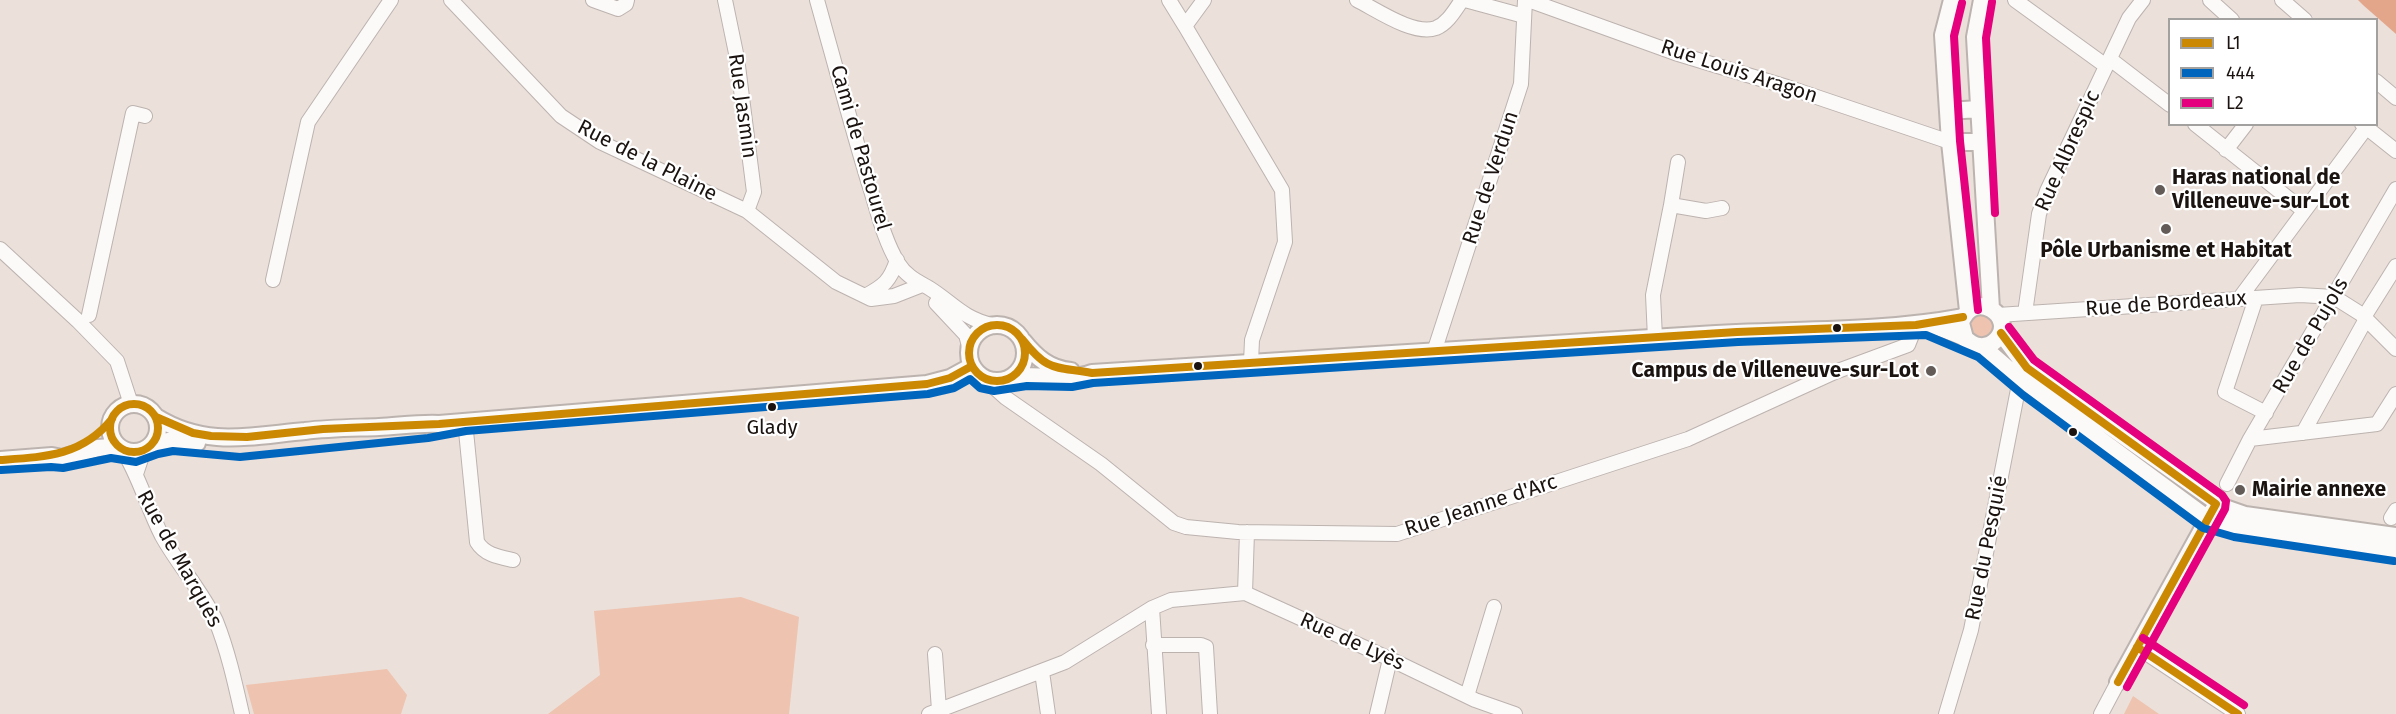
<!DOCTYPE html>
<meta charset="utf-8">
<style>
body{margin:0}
#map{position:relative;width:2396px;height:714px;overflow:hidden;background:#ebe0da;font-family:"Fira Sans",sans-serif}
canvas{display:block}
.legend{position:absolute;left:2168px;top:18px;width:210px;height:108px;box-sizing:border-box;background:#fff;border:2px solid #a3a19f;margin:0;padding:8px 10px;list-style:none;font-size:18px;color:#1a1310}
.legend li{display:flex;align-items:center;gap:12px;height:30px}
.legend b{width:30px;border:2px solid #a3a19f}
</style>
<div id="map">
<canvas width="2396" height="714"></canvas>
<ul class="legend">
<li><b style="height:8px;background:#cb8903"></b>L1</li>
<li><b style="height:8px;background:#0065bd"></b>444</li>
<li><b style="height:8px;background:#e5007d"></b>L2</li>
</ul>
</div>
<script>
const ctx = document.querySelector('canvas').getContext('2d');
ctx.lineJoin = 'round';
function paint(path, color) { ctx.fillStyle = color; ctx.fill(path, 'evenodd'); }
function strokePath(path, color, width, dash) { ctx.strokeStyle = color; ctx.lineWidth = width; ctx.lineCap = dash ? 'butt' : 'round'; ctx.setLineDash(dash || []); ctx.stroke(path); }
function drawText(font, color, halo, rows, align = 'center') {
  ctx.font = font + ' "Fira Sans",sans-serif'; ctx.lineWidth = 4.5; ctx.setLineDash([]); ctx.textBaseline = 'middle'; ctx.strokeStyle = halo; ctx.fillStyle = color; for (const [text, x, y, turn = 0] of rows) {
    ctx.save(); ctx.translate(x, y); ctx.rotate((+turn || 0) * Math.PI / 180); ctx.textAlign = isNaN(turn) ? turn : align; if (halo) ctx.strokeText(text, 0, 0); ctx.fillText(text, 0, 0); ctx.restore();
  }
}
paint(new Path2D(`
 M1971 326a11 11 0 1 1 22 0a11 11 0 1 1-22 0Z
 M741,597L799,617L789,714H548L600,675L594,611Z
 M387,669L407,695L401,714H254L246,685Z
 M2133,696L2159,714H2124Z`), '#eec3af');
paint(new Path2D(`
 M2358,0H2396V34L2363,5Z`), '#e3a68a');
const minor = new Path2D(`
 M451,0L561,116L600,142L747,211L836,282L871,299L894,296L922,285
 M593,0L618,9L626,4L627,0
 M725,0L737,58L754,192L747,211
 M817,0C834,61 850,121 868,181C877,208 883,238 898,263C906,276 917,281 929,288C953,303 962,318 992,325
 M1169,0L1185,26
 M1204,0L1185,26L1282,190L1285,242L1252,340L1251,362
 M1357,0C1377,10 1414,36 1436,28C1448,23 1455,10 1462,0
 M1465,0L1524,16
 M1528,0L1675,53L1787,87L1950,142
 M2015,0L2106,66
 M2210,0L2232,20
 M2282,0L2305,20
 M2110,59L2170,105
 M2376,81L2396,98
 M2195,124L2303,210
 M2362,124L2396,151
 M2226,150L2246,124
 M1671,205L1678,162
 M0,249L78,321L117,361L131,404
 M273,280L308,122L391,0
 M865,296C884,286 890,281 897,260
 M2256,298L2225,392L2266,413
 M2239,299L2366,128
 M936,303L966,335L969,346
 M2025,313L2039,214L2047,191L2129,18L2143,0
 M89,315L133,113L145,116
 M1998,315L2300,295L2334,297L2361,314L2396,349
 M2364,317L2396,266
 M1655,338L1653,295L1671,205L1706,211L1722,208
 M1434,352L1521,84L1525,0
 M985,379L1006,398L1101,464L1174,523L1186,527L1238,532L1397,534L1688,439L1835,372L1908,345L1916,325
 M465,421L477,542C485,555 499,557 513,560
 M2303,433L2366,319
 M2250,439L2377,424L2396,394
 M122,449C139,475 147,507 162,536C178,565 202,591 216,621C228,651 235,683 242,714
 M136,474L144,450
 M2227,484L2250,439L2396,189
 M2391,518L2396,510
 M1245,593L1390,659L1475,700L1515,714
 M1245,593L1247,532
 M1152,608L1159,714
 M1153,645H1201L1206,647L1210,714
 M2137,647L2238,714
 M935,654L939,710
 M1042,672L1048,714
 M1467,696L1494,607
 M929,714L1065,662L1152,608L1171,600L1245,593
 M1377,714L1390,659
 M1946,714L1971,630L2020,379
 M2101,714L2118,682`);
const major = new Path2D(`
 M1952,0L1943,35L1950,142L1968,311
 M1982,0L1975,37L1991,309
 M1948,111L1979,109
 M1950,142H1981
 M1928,324C1939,328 1952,332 1963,337C1969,341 1972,345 1979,346C1986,347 1991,345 1996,340C2018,317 1973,287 1961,323L1965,338
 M969 353a28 28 0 1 1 56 0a28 28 0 1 1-56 0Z
 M2001,333L2027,368L2225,508L2245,515L2396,536
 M1023,341C1036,357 1049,369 1071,371
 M1983,347L2029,387L2208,519L2236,527L2396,551
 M1010,378C1037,372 1065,383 1092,373C1295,359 1497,348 1700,335C1787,329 1877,333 1963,317
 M110 428a24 24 0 1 1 48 0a24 24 0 1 1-48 0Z
 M156,417C206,448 250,436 305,431C329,428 354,428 379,427C399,426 419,423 439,424L927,384L950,378L972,366
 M153,444L173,440L197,443
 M0,460L52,456L62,458L98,448L111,447L122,449
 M2118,682L2213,510`);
strokePath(minor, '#bcb3af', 16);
strokePath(major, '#bcb3af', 20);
strokePath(minor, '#fcfaf9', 14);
strokePath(major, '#fcfaf9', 16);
strokePath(new Path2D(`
 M969 353a28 28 0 1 1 56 0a28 28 0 1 1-56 0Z
 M2001,333L2027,368L2216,504L2118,682
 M1022,339C1049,373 1054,366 1092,373L1737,332L1916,325L1963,317
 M110 428a24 24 0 1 1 48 0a24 24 0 1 1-48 0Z
 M156,417L193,433L211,436L247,437L323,429L439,424L927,384L950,378L972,366
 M0,460C45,457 82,456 112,419
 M2137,647L2238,714`), '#cb8903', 8);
strokePath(new Path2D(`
 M1,470L51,467L63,468L111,458L136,462L158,454L173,451L240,457L428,438L466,431L928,394L954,388L970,379L980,388L994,391L1027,386L1072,387L1093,383L1738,342L1926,335L1978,357L2023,395L2203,528L2234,537L2394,561`), '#0065bd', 8);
strokePath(new Path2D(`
 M1992,2L1986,38L1995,213
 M1962,3L1954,36L1960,141L1978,310
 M2009,327L2034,360L2222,495L2226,501L2225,509L2127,687
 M2143,638L2244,705`), '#e5007d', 8);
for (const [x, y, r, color] of [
 [2160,190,6,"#635b57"],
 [2166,229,6,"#635b57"],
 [1837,328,5,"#1a1310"],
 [1198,366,5,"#1a1310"],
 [1931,371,6,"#635b57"],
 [772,407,5,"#1a1310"],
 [2073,432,5,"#1a1310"],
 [2240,490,6,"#635b57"]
]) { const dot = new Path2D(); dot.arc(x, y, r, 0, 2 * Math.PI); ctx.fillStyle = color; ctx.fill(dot); strokePath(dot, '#fff', 2); }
drawText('20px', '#1a1310', '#fff', [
 ["Glady",772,428]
]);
drawText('21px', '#1a1310', '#fff', [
 ["Rue Louis Aragon",1739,72,18],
 ["Rue Jasmin",742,106,82],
 ["Cami de Pastourel",860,148,74],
 ["Rue Albrespic",2068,151,-66],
 ["Rue de la Plaine",647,161,27],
 ["Rue de Verdun",1491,178,-72],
 ["Rue de Bordeaux",2166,304,-4],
 ["Rue de Pujols",2311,336,-60],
 ["Rue Jeanne d'Arc",1481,506,-18],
 ["Rue du Pesquié",1987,548,-79],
 ["Rue de Marquès",179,559,61],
 ["Rue de Lyès",1352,642,24]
]);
drawText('bold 21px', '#1a1310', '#fff', [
 ["Haras national de",2172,178],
 ["Villeneuve-sur-Lot",2172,202],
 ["Pôle Urbanisme et Habitat",2166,251,"center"],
 ["Campus de Villeneuve-sur-Lot",1919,371,"right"],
 ["Mairie annexe",2252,490]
], 'left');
</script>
